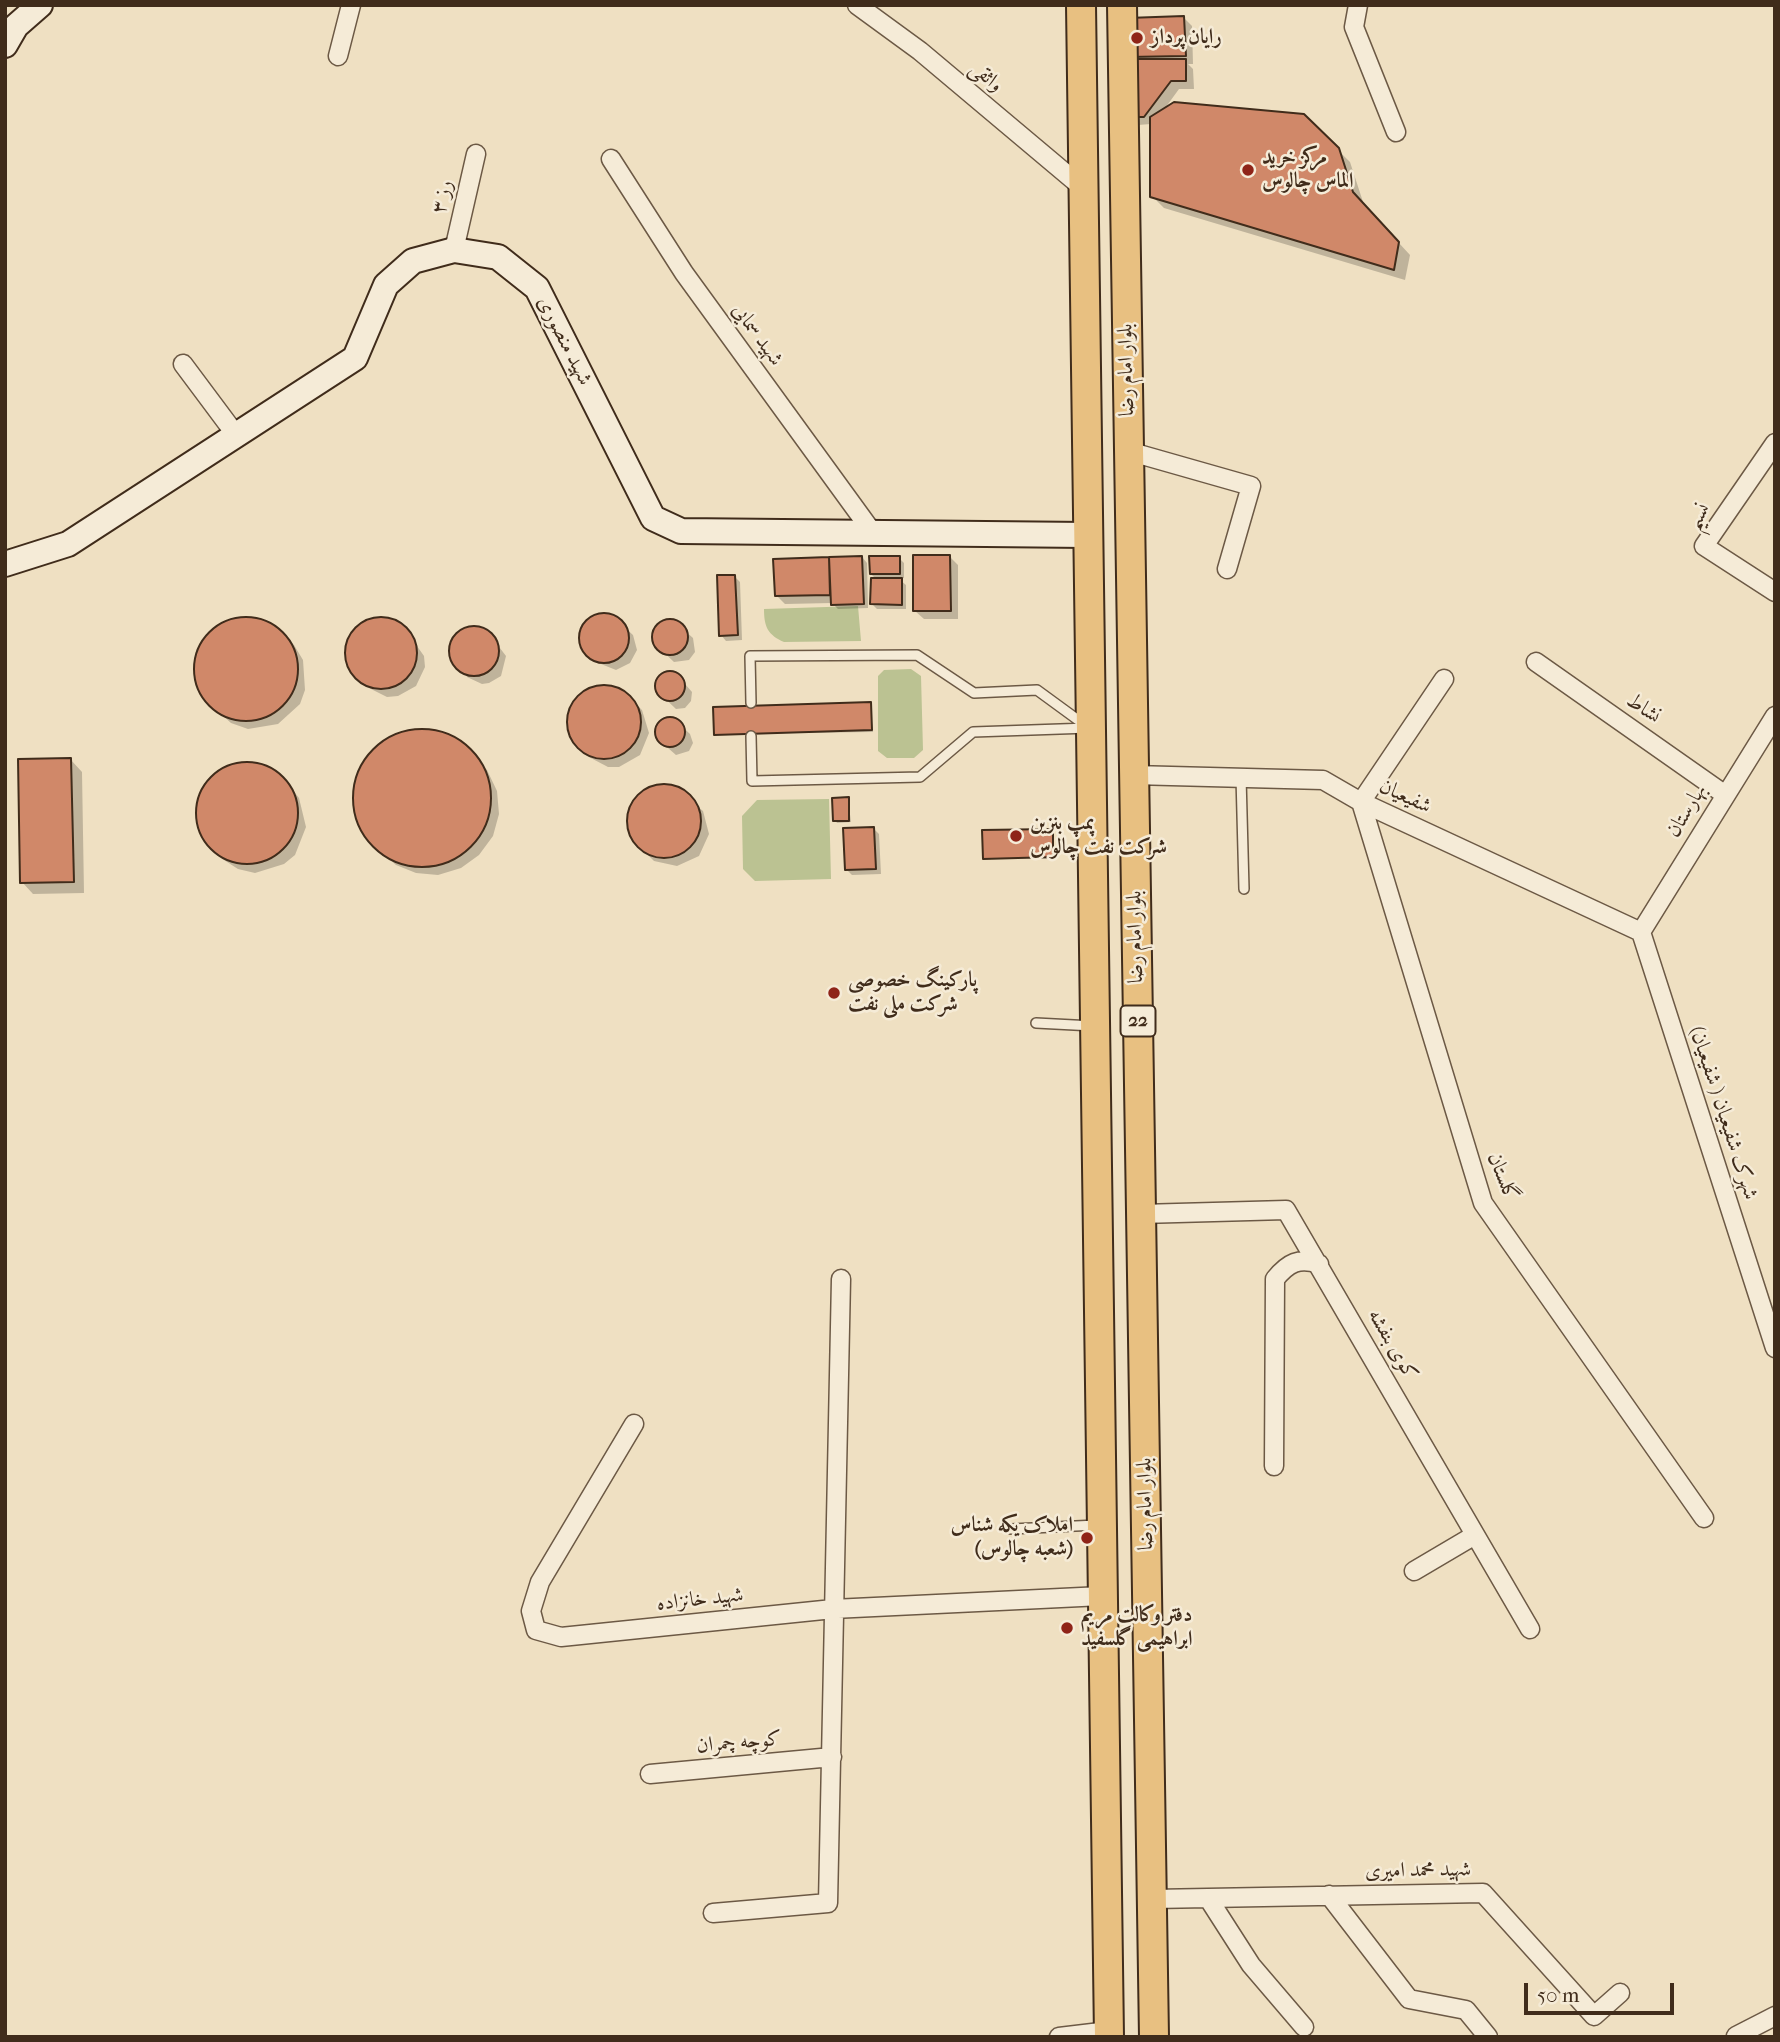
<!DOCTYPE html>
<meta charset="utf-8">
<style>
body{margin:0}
#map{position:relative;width:1780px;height:2042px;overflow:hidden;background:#efe0c2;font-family:"IM FELL French Canon",serif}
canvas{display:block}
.frame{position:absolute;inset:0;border:7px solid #402c1b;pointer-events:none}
.scale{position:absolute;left:1524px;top:1983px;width:150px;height:32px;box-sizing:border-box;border:4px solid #402c1b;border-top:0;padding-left:9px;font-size:21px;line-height:24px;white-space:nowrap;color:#402c1b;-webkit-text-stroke:5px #f5ebd7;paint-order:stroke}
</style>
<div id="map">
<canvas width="1780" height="2042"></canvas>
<div class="frame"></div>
<div class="scale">50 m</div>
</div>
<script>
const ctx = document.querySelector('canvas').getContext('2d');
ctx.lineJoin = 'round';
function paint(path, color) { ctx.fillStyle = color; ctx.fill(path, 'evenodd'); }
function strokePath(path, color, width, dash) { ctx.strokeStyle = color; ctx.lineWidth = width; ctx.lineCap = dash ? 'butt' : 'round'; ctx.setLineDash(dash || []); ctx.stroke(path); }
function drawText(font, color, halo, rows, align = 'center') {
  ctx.font = font + ' "IM FELL French Canon",Amiri,serif'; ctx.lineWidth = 5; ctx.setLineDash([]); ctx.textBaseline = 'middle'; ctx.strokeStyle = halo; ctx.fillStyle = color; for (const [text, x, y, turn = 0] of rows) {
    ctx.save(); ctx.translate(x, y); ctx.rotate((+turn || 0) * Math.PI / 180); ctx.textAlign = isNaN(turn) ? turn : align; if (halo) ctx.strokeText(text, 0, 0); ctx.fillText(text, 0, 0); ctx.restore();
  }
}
paint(new Path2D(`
 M858,606L861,641L784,642C768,635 764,627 764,609Z
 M911,669L921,676L923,750L914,758H887L878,751V676L884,670Z
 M829,799L831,879L755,881L743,869L742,816L757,800Z`), '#bbc292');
paint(new Path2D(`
 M1184,18L1192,26L1193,64H1188L1193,69L1194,89H1179L1163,111L1303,116L1350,162L1364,205L1410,255L1405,280L1164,208L1152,196L1151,124L1138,125L1130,57Z
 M949,556L958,565V619H924L915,611Z
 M862,557L867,563L868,608L838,609L832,603L785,604L776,595L775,560Z
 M899,558L904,563V578L899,579L906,585V609H877L872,604L877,580L871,574Z
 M734,576L740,582L742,640L726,641L721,635Z
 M612,616L633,635L637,650L630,663L616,670L596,662L587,652L581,638L591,619Z
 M254,618L270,624L294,645L303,660L305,690L300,704L278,724L248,729L231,723L208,702L198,687L195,670L198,652L206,637L219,625L236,619Z
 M384,619L405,629L424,656L425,667L416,686L398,696L387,697L365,686L349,667L348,644L361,625Z
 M675,622L693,638L695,652L689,660L674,662L656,645L654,635L659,625Z
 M475,628L490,635L506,656L501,676L489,683L482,684L467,677L450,653L451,646L460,632Z
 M666,673L678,676L692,692L691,701L685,708L676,709L657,691L659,678Z
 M602,686L624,693L642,710L649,733L640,755L619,767H608L587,756L578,747L568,726L573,703L581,694Z
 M870,704L873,732L716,734Z
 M674,719L690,734L693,743L689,751L676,755L660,741L657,728L661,721Z
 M422,731L443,734L463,745L487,770L497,791L499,814L493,836L479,855L461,868L438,875L416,873L396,865L380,851L359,822L354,801L357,779L366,760L381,744L401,734Z
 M71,760L82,772L84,893L33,894L22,882Z
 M247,763L264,767L288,784L299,798L306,827L295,855L284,864L255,873L238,869L224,860L203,837L198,821V804L204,788L215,775L230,767Z
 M664,786L675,788L703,811L709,834L699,856L677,866L654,861L637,844L628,823L635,801L642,793Z
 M848,799L851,822L837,823L835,820Z
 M874,829L879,834L881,874L852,875L846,869Z
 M1052,831L1055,859L984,858Z`), '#0003');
const building = new Path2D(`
 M1184,16L1186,56L1128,57L1127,18Z
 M1127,59H1186V81H1171L1144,117H1128Z
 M1174,102L1304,114L1339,148L1353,192L1399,242L1394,270L1150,197V117Z
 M913,555H950L951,611H913Z
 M862,556L864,604L831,605L829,557Z
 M869,556H900V574H870Z
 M829,557L830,595L775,596L773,559Z
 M717,575H735L738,635L719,636Z
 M871,578H902V605L870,604Z
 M579 638a25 25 0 1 1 50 0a25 25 0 1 1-50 0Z
 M194 669a52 52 0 1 1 104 0a52 52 0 1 1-104 0Z
 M345 653a36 36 0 1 1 72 0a36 36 0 1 1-72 0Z
 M652 637a18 18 0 1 1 36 0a18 18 0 1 1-36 0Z
 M449 651a25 25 0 1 1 50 0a25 25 0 1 1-50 0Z
 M655 686a15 15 0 1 1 30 0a15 15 0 1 1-30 0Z
 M567 722a37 37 0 1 1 74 0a37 37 0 1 1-74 0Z
 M871,702L872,730L714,735L713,707Z
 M655 732a15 15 0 1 1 30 0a15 15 0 1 1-30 0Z
 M353 798a69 69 0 1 1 138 0a69 69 0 1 1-138 0Z
 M71,758L74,882L20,883L18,759Z
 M196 813a51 51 0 1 1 102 0a51 51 0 1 1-102 0Z
 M627 821a37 37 0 1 1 74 0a37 37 0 1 1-74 0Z
 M849,797V821H833L832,798Z
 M874,827L876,869L845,870L843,828Z
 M1053,829V857L983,859L982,830Z`);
paint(building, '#d08869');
strokePath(building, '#402c1b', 2);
const lane = new Path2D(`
 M751,703L750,656L917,655L974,693L1037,690L1089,728L973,732L920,777L752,781L751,736
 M1241,777L1244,889
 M1036,1023L1093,1026
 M1011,1529L1097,1525`);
const street = new Path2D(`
 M857,5L920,51L1083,188
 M1358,5L1354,27L1396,132
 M338,56L351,5
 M611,159L684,273L873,533
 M454,250L476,154
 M183,364L236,435
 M1775,443L1704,546L1775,592
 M1128,451L1251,486L1227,569
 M1536,662L1724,794
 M1444,679L1361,802L1483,1203L1704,1518
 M1133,775L1323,780L1361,802L1641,932
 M1641,932L1775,1348
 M1641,932L1775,716
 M1141,1214L1286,1210L1530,1629
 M634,1424L540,1582L531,1611L536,1630L561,1637L833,1609L1102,1596
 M1274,1466L1275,1279C1288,1263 1299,1257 1319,1264
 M1414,1571L1475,1535
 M650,1774L832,1757
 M1329,1895L1409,1999L1466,2010L1488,2037
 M1208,1898L1251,1965L1304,2027
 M1153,1899L1483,1893L1594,2016L1620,1993
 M713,1913L828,1903L841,1279
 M1736,2036L1775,2016
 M1059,2037L1109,2031`);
const secondary = new Path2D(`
 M5,45L16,26L40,5
 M5,564L68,544L355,358L386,285L413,261L454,250L498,257L537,288L653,518L681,531L1087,535`);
const primary = new Path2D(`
 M1081,5L1109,2037
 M1122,5L1154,2037`);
strokePath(lane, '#6c5945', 12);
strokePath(street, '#6c5945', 21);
strokePath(secondary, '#402c1b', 28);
strokePath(primary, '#402c1b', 32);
strokePath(lane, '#f5ebd7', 9);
strokePath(street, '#f5ebd7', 18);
strokePath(secondary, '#f5ebd7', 24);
strokePath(primary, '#e8c081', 28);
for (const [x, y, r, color] of [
 [1137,38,7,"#8f2418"],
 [1248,170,7,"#8f2418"],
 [1016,836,7,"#8f2418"],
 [834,993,7,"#8f2418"],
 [1087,1538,7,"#8f2418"],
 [1067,1628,7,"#8f2418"]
]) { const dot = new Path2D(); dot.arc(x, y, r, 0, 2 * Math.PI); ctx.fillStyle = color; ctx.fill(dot); strokePath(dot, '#f5ebd7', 2.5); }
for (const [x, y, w] of [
 [1138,1021,35]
]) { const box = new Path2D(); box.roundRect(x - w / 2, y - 15.5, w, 31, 5); ctx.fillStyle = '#f5ebd7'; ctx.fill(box); strokePath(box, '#402c1b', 2); }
drawText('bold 19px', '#402c1b', null, [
 ["22",1138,1021]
]);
drawText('bold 21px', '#402c1b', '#f5ebd7', [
 ["رایان پرداز",1151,38],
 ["مرکز خرید",1262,158],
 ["الماس چالوس",1262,182],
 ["پمپ بنزین",1030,824],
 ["شرکت نفت چالوس",1030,848],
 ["پارکینگ خصوصی",848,981],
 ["شرکت ملی نفت",848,1005],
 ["املاک یکه شناس",1073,1526,"right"],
 ["(شعبه چالوس)",1073,1550,"right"],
 ["دفتر وکالت مریم",1081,1616],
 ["ابراهیمی گلسفید",1081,1640]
], 'left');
drawText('21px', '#402c1b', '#f5ebd7', [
 ["واثقی",986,77,40],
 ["رز ۳",443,197,-77],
 ["شهید سمایی",757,335,54],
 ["شهید منصوری",564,341,63],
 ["بلوار امام رضا",1127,370,-91],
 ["نسیم",1699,517,-61],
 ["نشاط",1643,709,35],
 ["شفیعیان",1405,797,25],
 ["بهارستان",1687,811,-59],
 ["بلوار امام رضا",1136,937,-91],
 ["شهرک شفیعیان ( شفیعیان)",1723,1113,72],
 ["گلستان",1502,1177,68],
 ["کوی بنفشه",1392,1345,60],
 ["بلوار امام رضا",1146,1504,-91],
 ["شهید خانزاده",700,1600,-6],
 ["کوچه چمران",739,1743,-5],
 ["شهید محمد امیری",1418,1871,-1]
]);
</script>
